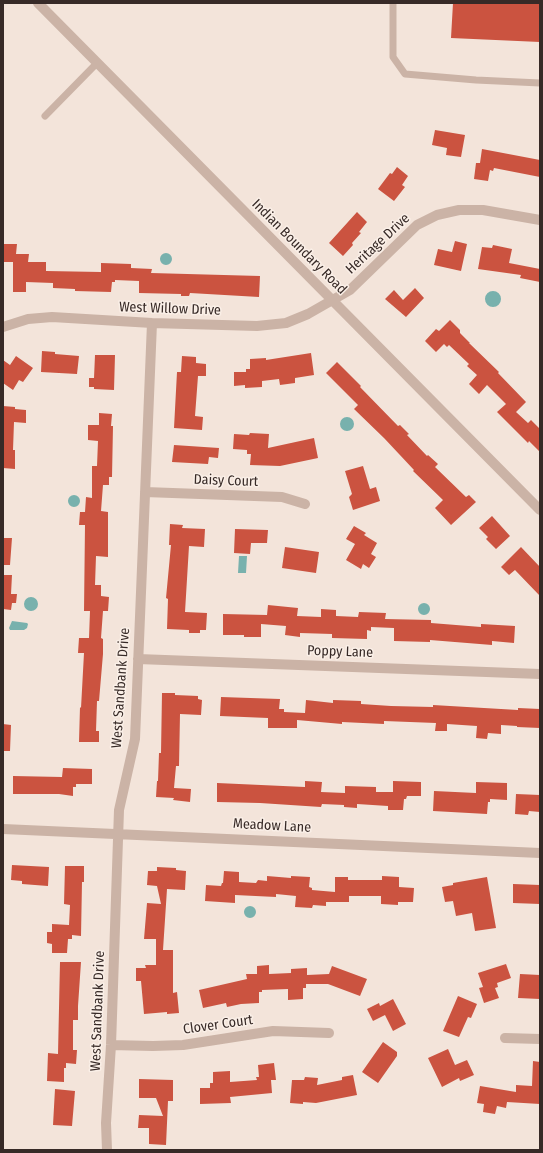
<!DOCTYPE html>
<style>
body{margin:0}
#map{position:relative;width:543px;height:1153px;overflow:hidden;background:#f3e4da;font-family:"Fira Sans Condensed",sans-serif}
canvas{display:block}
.frame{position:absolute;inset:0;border:4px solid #372a27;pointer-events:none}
</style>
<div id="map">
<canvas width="543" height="1153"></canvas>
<div class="frame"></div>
</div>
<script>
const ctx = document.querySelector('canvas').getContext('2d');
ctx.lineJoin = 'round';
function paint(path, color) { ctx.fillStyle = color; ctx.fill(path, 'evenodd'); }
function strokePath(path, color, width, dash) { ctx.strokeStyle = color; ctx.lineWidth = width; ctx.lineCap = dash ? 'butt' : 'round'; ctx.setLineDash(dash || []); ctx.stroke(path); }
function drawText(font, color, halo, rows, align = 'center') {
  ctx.font = font + ' "Fira Sans Condensed",sans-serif'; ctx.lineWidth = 3; ctx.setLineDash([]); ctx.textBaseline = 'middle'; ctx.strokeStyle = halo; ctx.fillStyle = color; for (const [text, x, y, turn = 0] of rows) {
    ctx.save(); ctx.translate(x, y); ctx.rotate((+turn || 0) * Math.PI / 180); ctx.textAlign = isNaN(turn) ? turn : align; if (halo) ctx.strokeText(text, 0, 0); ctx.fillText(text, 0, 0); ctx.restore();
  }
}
paint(new Path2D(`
 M160 259a6 6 0 1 1 12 0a6 6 0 1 1-12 0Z
 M485 299a8 8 0 1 1 16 0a8 8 0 1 1-16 0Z
 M340 424a7 7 0 1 1 14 0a7 7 0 1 1-14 0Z
 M68 501a6 6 0 1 1 12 0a6 6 0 1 1-12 0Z
 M239,556H247L246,573H238Z
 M24 604a7 7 0 1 1 14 0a7 7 0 1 1-14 0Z
 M418 609a6 6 0 1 1 12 0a6 6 0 1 1-12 0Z
 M12,621L27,623L28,624L27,628L24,630H10L9,628Z
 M244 912a6 6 0 1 1 12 0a6 6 0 1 1-12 0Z`), '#78b1ad');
paint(new Path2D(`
 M453,3H540V42L451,38Z
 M435,130L465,135L461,157L446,155L447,148L432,145Z
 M482,149L540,160V177L494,168L493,171L490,170L488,181L474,179L476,163H480Z
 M397,167L408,176L402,185L405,187L394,201L378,189L390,173L392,174Z
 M357,212L367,222L359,232L361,233L352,243L353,245L343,256L329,243Z
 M455,241L467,244L461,271L434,265L438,249L452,252Z
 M3,244H17L16,254H29L28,262H46V271L101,272V263L131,264V268L152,269L151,273L260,276L259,297L190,293L189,296H181V294L139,293V281L115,280V282H112L111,292L75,291V289L53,288V283L26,282V292H13V262H3Z
 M493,245L512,249L509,263L540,269V282L520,278L521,275L478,269L482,247L492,248Z
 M415,288L424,298L406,317L385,299L394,290L403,300Z
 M450,320L460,330V333L470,343H469L499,372L498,373L526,402L516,412L528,423L531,420L540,429V452L529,441L528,443L497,412L506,404L487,385L479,394L469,384L477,375L467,366L469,364L449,345L447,347L444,344L436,352L425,341L436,329L439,331Z
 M42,351L55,352V354L79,356L77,374L41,372Z
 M311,353L314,375L295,378V383L280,385L279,379L262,381V387L245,388V385L234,386V372H246V369H250V359L266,358V360Z
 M95,355H115L114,390L94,389V387H89V378H94Z
 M16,356L33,368L23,382L19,380L13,390L3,383V360L10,365Z
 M182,356L196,357V363L206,364V376H198L195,416L203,417L202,430L174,428L177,372H181Z
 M337,362L361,386L360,387L398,426L400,425L409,434L407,435L427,456L428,455L438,464L435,467L466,497L469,495L476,502L451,525L435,508L443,500L413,471L414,470L384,438L354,409L358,405L326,373Z
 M3,406L15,407V409L26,410V423L14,422L13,450H15V469L3,468Z
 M99,413L112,414L111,426H113L112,477H109V485H103L101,511L108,512V557L96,556L95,585H101V596L109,597L108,611H103L101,638L103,639V654L99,701H97L96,731H99V742H79L80,707L81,708L84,653H78L79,638H89L90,611H84L85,525H79L80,512H85L86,497L92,498V466H97L98,441L88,440V425H99Z
 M250,433L269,434L268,448L314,438L318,458L280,466L250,465L251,454H247V450L233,449L234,434L249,435Z
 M174,445L219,448L218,458L209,457L208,464L172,462Z
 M363,466L370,489L376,487L380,501L353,510L349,497L352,494L345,471Z
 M492,516L510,536L496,549L486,539L488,537L479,528Z
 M170,524L183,525L182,528L205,529L204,547L189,546L185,612L207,613L206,630H200V633H189V630L167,629L168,599L166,598L171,545H169Z
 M354,526L366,533L364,535L377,543L371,554L376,557L369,568L363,564L361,569L346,560L355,544L346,539Z
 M235,529L268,530L267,543H251L250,554L234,553Z
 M3,538H12L10,565H3Z
 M285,547L319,552L316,573L282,568Z
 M521,547L540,567V596L515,570L509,575L501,567Z
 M3,575H12L11,594H17L16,603H12L11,610L3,609Z
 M268,605L298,608L297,616L321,617V609L336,610V616L358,617L359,612L386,613L385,619L431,620V623L481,627V624L515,626L514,643L492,641V645L430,640V642L394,641V628L371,627V631L367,630V639L332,638V634L300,633V637L285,635L286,626L261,624V637H244V635H223V614L267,615Z
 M162,693H175V695L198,696V699L202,700L201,715L180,714L179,766H176L174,788L191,789L190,802L173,800L174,798L156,797L157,781H158L159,753H161Z
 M221,697L280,699L279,709H284V712L305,713L306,700L333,703V700L361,701V704L391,706L433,707V705L518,710V708L540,709V728L517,727V726L501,725V734L488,733L487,739L476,738L477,726L447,724V731H435L436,723L384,721V724L342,722V724L297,720V728H268V718L220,716Z
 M3,724L11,725L10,751H3Z
 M63,768L92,769V784H76V787H73V796L59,794H13V776L62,777Z
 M305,781L322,782L321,792L345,793V786L376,787V792H393V781L421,782V796H407L406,799H404L403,810H388V806L357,804V808L344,807V805L322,804L321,807L260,803L217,802V783L305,787Z
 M476,782L507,783V800L490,799V802H488L487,814L433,811L434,791L476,793Z
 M516,794L540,795V812L529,811L528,815L515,814Z
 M12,865L49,867L48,886L22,884V881L11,880Z
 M65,866H84V882H82L81,936L72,935V939H68L67,953H52V944L47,943V932H52V924L69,925L70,905L64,904Z
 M157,867L176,868V870L186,871L185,890L167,889L163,950H173V993L177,992L179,1013L167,1014V1012L144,1014L141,981H136V968H146L145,965H156V939H144L147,903L161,904L157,886L147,885L148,871H157Z
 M224,871L239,872V882L256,883L258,880L267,881V876L291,878V876L310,877L309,887L312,888V890L335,892V877H348V880H382V876L399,877V887L414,888L413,902H398V905L381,904V896H349V902H326V906L313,905L312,908L295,907L296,896L276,894V897L235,895V903L205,901L206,885L221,886L222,883H223Z
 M487,877L496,928L475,931L472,913L456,916L453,901L445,902L442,887L453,885V883Z
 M513,884L540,885V904L513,903Z
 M60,962H81L78,1006V1020H73V1050H77L76,1064L66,1063V1068H64V1082L47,1081L48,1053L58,1054Z
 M506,964L511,978L497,983L498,987L495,988L499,998L484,1003L479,988L483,987L478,973Z
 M269,965V974L291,973V969L307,968V975L329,974L332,966L367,979L360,996L328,984H306V988H303V999L288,1000V989L262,990V992H259V1003L241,1004L227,1007L226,1003L203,1008L199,990L247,979L246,974H257V966Z
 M520,974L540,975V999L518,998Z
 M458,996L477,1004L471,1018L468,1017L459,1037L443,1031Z
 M393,999L406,1024L393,1031L385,1015L373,1021L367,1009L379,1003L380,1006Z
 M383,1042L397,1052V1056L378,1083L362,1072Z
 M448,1049L455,1065L467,1060L474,1075L460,1081L459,1078L442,1087L428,1058Z
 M533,1061L540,1062V1104L507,1102L506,1108L497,1106L495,1114L483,1112L484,1104L477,1103L480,1086L516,1092V1085L532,1086Z
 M274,1063L276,1080H271L272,1093L230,1097L231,1103L200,1104V1088H210V1083H213V1072L230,1071V1082L257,1080L256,1077H259L258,1065Z
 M353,1075L357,1095L316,1103L303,1102V1104L290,1103L292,1080H304L305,1077L318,1078L317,1085L342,1080V1077Z
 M139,1079L173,1080V1101H168L166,1145L149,1144V1128H138L139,1115L163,1116L156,1098H139Z
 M55,1089L75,1091L72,1126L53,1125Z`), '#cb5340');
strokePath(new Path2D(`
 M393,3V57L405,74L476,80L540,83
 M45,116L97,63`), '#cbb3a6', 7);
strokePath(new Path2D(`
 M38,3L540,510
 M3,327L28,319L52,317L152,323L257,326L286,323L308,314L350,290L417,225L437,215L459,210H483L540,220
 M145,492L282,497L305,504
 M138,659L540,674
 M3,829L540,853
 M505,1038L540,1039
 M111,1045L153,1046L183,1045L273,1031L329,1033
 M107,1150L106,1123L111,1045L119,810L135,739L152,323`), '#cbb3a6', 10);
drawText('14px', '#372a27', '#faefe7', [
 ["Heritage Drive",378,244,-43],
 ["Indian Boundary Road",299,247,45],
 ["West Willow Drive",170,309,2],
 ["Daisy Court",226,481,2],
 ["Poppy Lane",340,652,2],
 ["West Sandbank Drive",121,688,-86],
 ["Meadow Lane",272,826,3],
 ["West Sandbank Drive",98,1011,-88],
 ["Clover Court",218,1025,-8]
]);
</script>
